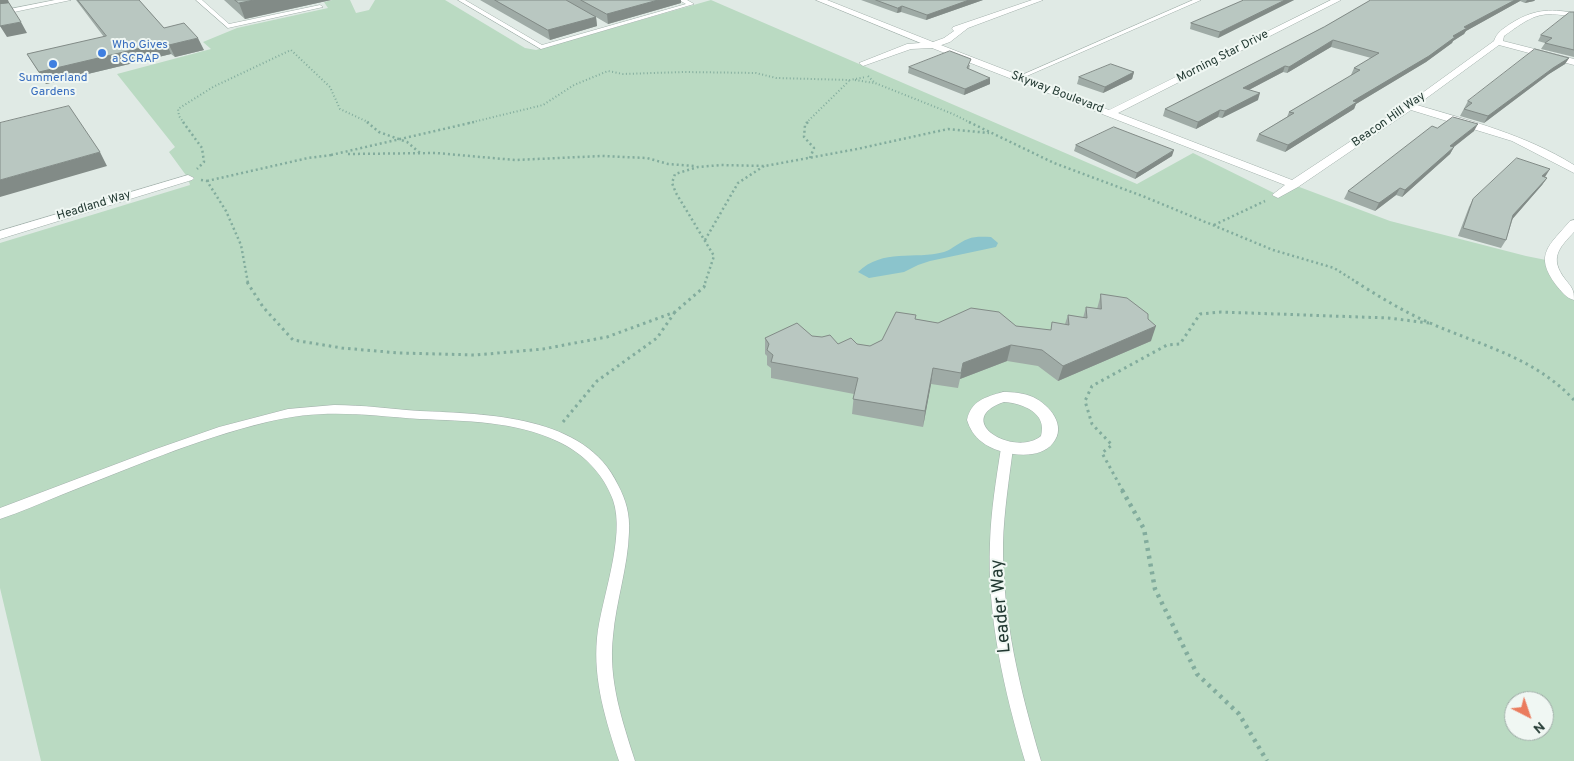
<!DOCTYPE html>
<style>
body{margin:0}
#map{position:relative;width:1574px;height:761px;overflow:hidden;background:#e0eae5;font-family:Overpass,sans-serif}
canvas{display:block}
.north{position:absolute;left:1504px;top:691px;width:50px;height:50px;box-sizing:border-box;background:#f0f7f3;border:1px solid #9eaba6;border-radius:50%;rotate:139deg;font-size:14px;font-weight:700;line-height:20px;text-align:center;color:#223932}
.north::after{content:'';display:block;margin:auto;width:18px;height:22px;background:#ea7c5e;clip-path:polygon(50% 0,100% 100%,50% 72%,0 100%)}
</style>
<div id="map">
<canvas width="1574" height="761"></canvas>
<div class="north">N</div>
</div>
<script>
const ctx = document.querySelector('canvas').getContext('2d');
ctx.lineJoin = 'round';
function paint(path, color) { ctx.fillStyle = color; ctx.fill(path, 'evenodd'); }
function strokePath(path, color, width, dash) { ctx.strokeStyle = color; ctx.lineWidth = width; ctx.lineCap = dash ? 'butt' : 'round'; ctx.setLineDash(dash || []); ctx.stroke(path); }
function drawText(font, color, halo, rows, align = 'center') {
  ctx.font = font + ' Overpass,sans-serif'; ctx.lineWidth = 4; ctx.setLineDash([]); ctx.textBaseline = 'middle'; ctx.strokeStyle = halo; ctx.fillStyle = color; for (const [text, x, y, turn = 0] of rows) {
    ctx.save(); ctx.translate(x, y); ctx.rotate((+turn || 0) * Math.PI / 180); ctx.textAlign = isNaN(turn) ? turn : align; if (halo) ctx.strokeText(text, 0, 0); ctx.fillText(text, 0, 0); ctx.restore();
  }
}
paint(new Path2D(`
 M332,0H350L356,13L369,10L375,0H445L525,48L536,50L711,0L1137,184L1193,153L1278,195L1294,185L1390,221L1526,256L1551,261L1567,290L1574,296V761H41L0,588V243L190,185L188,178L169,152L175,147L117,74L211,49L203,42L237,28L328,8L324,2ZM1514,701H1544V731H1514Z`), '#badac2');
paint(new Path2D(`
 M991,237L998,243L996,247L930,261L918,265L904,272L869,278L858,272C883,248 914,260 944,252C953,249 959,242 968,239C975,236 984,237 991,237Z`), '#8bc4cc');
const service = new Path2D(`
 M196,0H202L229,24L320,5L323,7L228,28Z
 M458,0H465L542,45L686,4L679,0H687L694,4L541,49Z
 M1193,0H1201L1020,79L1015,78Z
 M334,405C363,405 391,409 420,411C486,414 586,415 618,485C626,500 630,514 629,532C628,567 616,601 613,636C608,680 622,720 635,761H619C606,721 593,681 597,638C601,599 626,537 613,500C603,473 583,453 557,441C515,421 465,421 420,419C364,415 323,408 267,422C196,439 128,469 61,495C41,503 21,512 0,519V508L156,449L219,427L288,409Z
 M1007,444L1011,445L1013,448C1009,480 1004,511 1003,543C1002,617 1020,690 1041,761H1025C1004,690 987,617 990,543C991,511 996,480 1001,448L1003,445Z`);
const minor = new Path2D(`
 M1331,0H1341L1118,113L1292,180L1407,104L1494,41C1497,32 1503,29 1510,24C1532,10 1549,8 1574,13V17C1539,10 1532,16 1504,36L1503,41L1574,59V65L1499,45L1417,105C1471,121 1526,135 1574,165V173L1512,141L1411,110L1298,187L1278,198L1272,195L1285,185L932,48L911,49L863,66L859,63L907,44L933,42L1109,110Z
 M188,175L194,178L192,180L0,239V231Z
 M1574,220V232C1559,248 1549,258 1565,279C1572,288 1574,289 1574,300C1566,298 1561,291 1556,285C1533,254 1550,245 1570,221Z
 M1003,392C1013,392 1024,393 1033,397C1050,405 1067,426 1053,443C1039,462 998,455 982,442C974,436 970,429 967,420C971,401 985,397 1003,392ZM1004,402C1022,403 1048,413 1041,436C1014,458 951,420 1004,402Z`);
const tertiary = new Path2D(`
 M55,0H71L0,15V11Z
 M816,0H827L933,42L944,38L954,31L952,29L953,27L1032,0H1043L968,28L950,42L933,48Z`);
strokePath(service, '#a3b1ac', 1);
strokePath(minor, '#a3b1ac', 1);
strokePath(tertiary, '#a3b1ac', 1);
strokePath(new Path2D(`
 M868,76L875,83L953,114L971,123
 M855,80L874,83
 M184,123L179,116L178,109L213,87L291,50L330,87L340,109L370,123
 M469,123L543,105L574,85L608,71L623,74L684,72L756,73L776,78L850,80L866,77
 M806,123L849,81`), '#82ac9d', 2, [1, 2.5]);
strokePath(new Path2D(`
 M183,122L202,148L204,162L197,169
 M367,122L379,132L407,142L420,153
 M808,122L805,125L804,137L814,148L810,158
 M969,122L1054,163L1145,197L1273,250L1334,268L1358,283
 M348,154L436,153L515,160L602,156L647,158L668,164L695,166
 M331,155L474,122
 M201,180L207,181L226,211L241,245L248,283
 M207,181L308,158L332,155
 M1214,225L1265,201
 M705,240L738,183L764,166
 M705,283L714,256L676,193L672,183L675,174L698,167L721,165L765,166L857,149L948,129L989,133`), '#82ac9d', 2.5, [2, 3]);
strokePath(new Path2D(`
 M247,282L263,307L293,340L342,348L399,353L476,355L543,349L607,337L675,312L704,287L706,282
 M1356,282C1380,297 1404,312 1430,323C1482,346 1534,357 1574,400
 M563,422L597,381L657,338L675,312
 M1123,491L1102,453L1112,445L1092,424L1085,401L1092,386L1167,345L1180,344L1200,314L1221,312L1388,318L1429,323`), '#82ac9d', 3, [2.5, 4]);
strokePath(new Path2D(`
 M1122,490L1144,529L1155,589L1197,674L1239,714L1267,761`), '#82ac9d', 4.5, [3, 5]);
paint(service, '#fff');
paint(minor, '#fff');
paint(tertiary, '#fff');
paint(new Path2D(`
 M76,0H139L164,28L204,50L175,57L171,54L46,84L27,54L104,37Z
 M224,0H331L245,19Z
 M480,0H681V3L608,24L596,17L597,26L550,40Z
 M861,0H983L926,20L901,12L897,13Z
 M1244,0H1294L1218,38L1190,29L1191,23Z
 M1371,0H1535L1534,1L1525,3L1520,1L1466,31L1464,34L1453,41L1452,43L1426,62L1356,104L1354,109L1285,152L1256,141L1259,134L1287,117L1289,112L1352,75H1351L1354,68L1371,58L1331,47L1287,73L1283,72L1249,90L1258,100L1222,118L1218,117L1196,129L1163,116L1165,109L1324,27Z
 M1574,12V57L1541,49L1545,43L1538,41L1541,35Z
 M1569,58L1565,64L1549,74L1484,123L1460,116L1468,101Z
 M970,65L969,69L990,84L964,95L908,73L909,67Z
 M1134,72L1132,79L1103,93L1077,84L1079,77Z
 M1437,128L1474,131L1454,147L1450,154L1402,197L1396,195L1375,211L1344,199L1348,191Z
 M1076,145L1172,156L1135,179L1074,151Z
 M1545,177L1547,178L1542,185L1513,218L1506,240L1501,248L1458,236L1469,207L1473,199Z
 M1101,294L1148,319L1151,341L1058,381L1038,366L1007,361L960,379L958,388L931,384L923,427L852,414L854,394L771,378V368L767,365V356L765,354V338L812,336L838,344H857L870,346L882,340L915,319L938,323L1016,326L1050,330L1065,324L1068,315L1083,318L1086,307L1097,309Z`), '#9faba6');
paint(new Path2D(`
 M0,0H8L11,7L0,9Z
 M254,0H331L245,19L239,3Z
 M658,0H681V3L608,24L607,14Z
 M969,0H983L926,20L927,15Z
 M1285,0H1294L1218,38L1220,32Z
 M1515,0H1521L1520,1L1466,31L1464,34L1453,41L1452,43L1426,62L1356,104L1354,109L1285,152L1288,145L1353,101L1453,36L1464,27Z
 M1527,0H1535L1534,1L1525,3Z
 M902,6L901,12L897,13L898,8Z
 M596,17L597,26L550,40L548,30Z
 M21,22L27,33L7,37L0,26Z
 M198,38L204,50L175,57L169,45Z
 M1333,40L1331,47L1287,73L1289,67Z
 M166,42L171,54L46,84L39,72Z
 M1569,58L1565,64L1549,74L1484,123L1488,116L1553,68Z
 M1285,66L1283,72L1241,94L1243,88Z
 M1134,72L1132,79L1103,93L1105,87Z
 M990,78V84L964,95L965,89Z
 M1260,93L1258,100L1222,118L1225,111Z
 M1220,110L1218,117L1196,129L1198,122Z
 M1478,124L1474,131L1446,153L1450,146Z
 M1454,147L1450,154L1402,197L1405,190Z
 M1174,150L1172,156L1135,179L1137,173Z
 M100,152L107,166L0,197V180Z
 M1550,169L1545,177L1538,184L1542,176Z
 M1547,178L1542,185L1509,223L1513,215Z
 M1400,188L1396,195L1375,211L1379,203Z
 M1156,326L1151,341L1058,381L1063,366Z
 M1011,345L1007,361L960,379L963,363Z
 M933,368L931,384L923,427L925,411Z`), '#828b87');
const building = new Path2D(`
 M78,0H139L164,28L184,23L198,38L169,45L166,42L39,72L27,54L106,36Z
 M235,0H254L239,3Z
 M495,0H566L596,17L548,30Z
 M581,0H658L607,14Z
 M876,0H969L927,15L902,6L898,8Z
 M1244,0H1285L1220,32L1191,23Z
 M1371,0H1515L1464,27L1467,28L1453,36L1455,37L1429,56L1353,101L1357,102L1288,145L1259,134L1294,113L1289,112L1360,70L1354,68L1379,53L1333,40L1289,67L1285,66L1243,88L1260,93L1225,111L1220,110L1198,122L1165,109L1324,27Z
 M9,3L21,22L0,26V4Z
 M1570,12H1574V50L1545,43L1552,38L1541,35Z
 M1535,49L1569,58L1553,68L1488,116L1464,109L1472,103L1468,101Z
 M950,51L971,59L967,68L990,78L965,89L909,67Z
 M1111,64L1134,72L1105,87L1079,77Z
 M69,106L100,152L0,180V123Z
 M1453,117L1478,124L1450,146L1454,147L1405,190L1400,188L1379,203L1348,191L1432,126L1437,128Z
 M1114,127L1174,150L1137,173L1076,145Z
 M1517,158L1550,169L1542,176L1547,178L1513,215L1506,240L1463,228L1473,199Z
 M1101,294L1127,298L1148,314V319L1156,326L1063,366L1042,350L1011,345L963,363L961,373L933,368L925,411L853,399L858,378L771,362L773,355L767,350L769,344L765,338L797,323L812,336L822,337L830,335L838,344L851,338L857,344L870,346L882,340L896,312L916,315L915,319L938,323L971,308L999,312L1016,326L1051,330L1052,322L1069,325L1068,315L1087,318L1086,307L1101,309Z`);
paint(building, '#b9c7c1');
strokePath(building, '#828b87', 1);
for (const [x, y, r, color] of [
 [102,53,5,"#3f7fe0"],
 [53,64,5,"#3f7fe0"]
]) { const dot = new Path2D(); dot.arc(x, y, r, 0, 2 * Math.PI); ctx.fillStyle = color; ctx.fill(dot); strokePath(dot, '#f0f7f3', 2); }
drawText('12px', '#366cbe', '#f0f7f3', [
 ["Who Gives",112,46],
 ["a SCRAP",112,60],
 ["Summerland",53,79,"center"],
 ["Gardens",53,93,"center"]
], 'left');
drawText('12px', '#223932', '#f0f7f3', [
 ["Morning Star Drive",1223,57,-27],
 ["Skyway Boulevard",1057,93,21],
 ["Beacon Hill Way",1389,120,-35],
 ["Headland Way",94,206,-17]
]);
drawText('18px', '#223932', '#f0f7f3', [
 ["Leader Way",1002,606,-95]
]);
</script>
